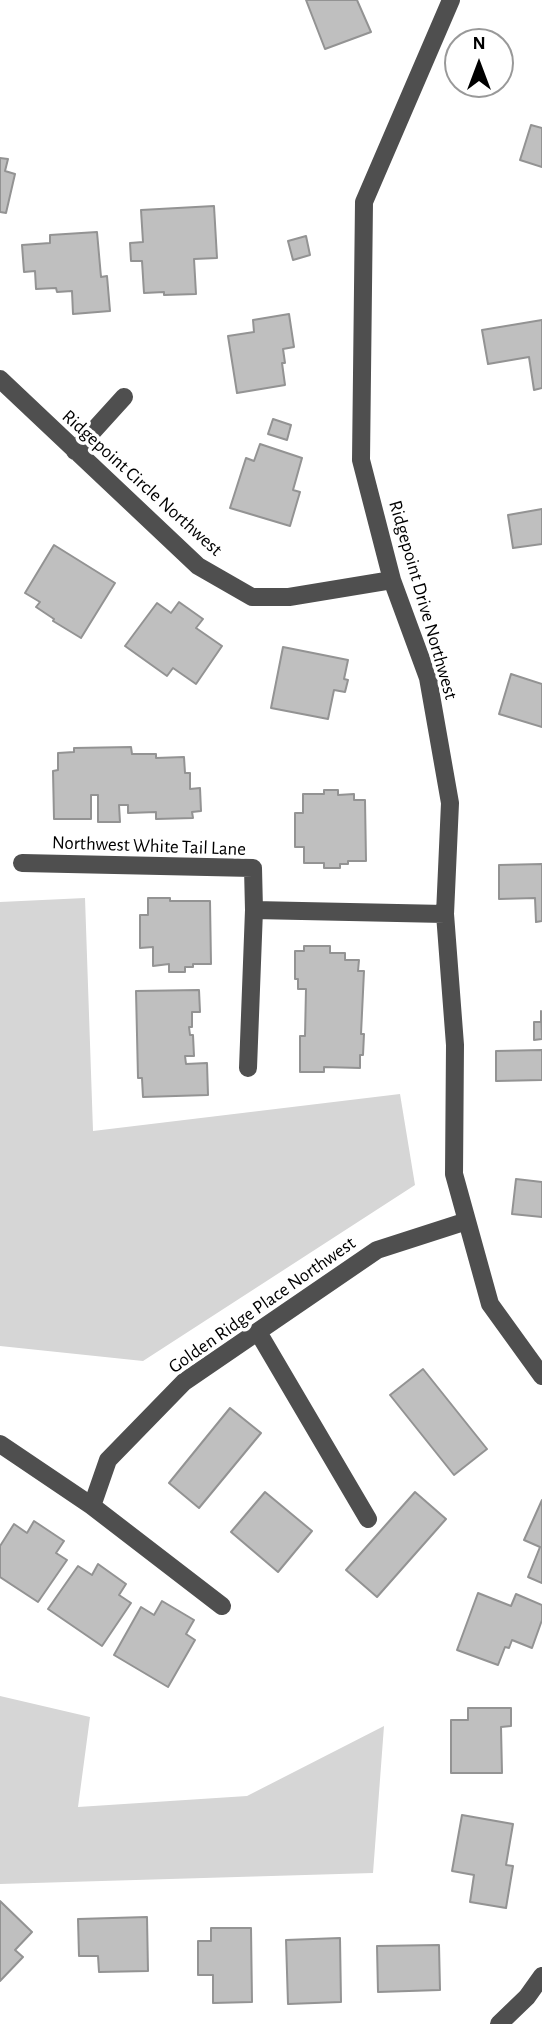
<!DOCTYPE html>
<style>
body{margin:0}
#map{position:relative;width:542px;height:2024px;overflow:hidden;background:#fff;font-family:"Alegreya Sans",sans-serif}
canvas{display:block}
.north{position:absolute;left:444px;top:28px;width:70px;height:70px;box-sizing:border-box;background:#fff;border:2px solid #999;border-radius:50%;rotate:0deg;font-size:19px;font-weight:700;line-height:28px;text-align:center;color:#000}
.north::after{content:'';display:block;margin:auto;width:24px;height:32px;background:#000;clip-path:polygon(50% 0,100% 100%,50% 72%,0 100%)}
</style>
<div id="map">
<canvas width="542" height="2024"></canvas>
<div class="north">N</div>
</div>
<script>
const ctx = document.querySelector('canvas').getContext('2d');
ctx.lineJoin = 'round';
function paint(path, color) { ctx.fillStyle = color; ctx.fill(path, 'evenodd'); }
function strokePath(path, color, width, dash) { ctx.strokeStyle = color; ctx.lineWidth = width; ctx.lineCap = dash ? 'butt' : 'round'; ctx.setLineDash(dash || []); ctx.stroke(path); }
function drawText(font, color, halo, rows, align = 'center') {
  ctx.font = font + ' "Alegreya Sans",sans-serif'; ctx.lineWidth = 7; ctx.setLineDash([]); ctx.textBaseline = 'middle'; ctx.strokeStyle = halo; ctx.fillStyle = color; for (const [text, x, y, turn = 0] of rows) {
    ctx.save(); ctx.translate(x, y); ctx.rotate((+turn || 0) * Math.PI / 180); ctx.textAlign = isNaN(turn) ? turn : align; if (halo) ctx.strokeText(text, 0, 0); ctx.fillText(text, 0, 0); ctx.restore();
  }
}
paint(new Path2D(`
 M85,898L93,1131L400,1094L415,1185L143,1361L0,1346V902Z
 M0,1696L90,1717L78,1807L247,1796L384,1726L373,1873L0,1884Z`), '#d6d6d6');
const building = new Path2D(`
 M306,0H357L371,32L325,49Z
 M531,125L542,128V167L520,160Z
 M0,158L8,159L5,171L15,174L6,213L0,212Z
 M214,206L217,258L194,259L196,294L164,295V292L144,293L142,261H131L130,243L143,242L141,210Z
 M97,232L101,277L107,276L110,311L73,314L72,291L57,292L56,288L36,289L35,271L24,272L22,245L50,243V235Z
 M306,236L310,255L293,260L288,241Z
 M289,314L294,347L283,349L285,363H282L285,385L237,393L228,336L254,332L253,320Z
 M542,320V388L534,390L529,357L488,364L482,330Z
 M273,419L291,425L287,440L268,434Z
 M260,444L302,458L293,490L300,492L290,526L230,508L246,458L254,461Z
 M542,509V544L513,548L508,515Z
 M54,545L115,583L81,638L53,621L54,619L36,607L40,602L25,593Z
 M179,602L203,619L196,628L222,646L196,684L173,668L167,676L125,646L157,603L171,613Z
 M283,647L348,660L344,679L348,680L345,692L334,690L328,719L271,708Z
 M511,674L542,684V727L499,714Z
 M131,747L132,754H156V758L184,757L185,773H190V789L200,788L201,811L192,812L193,818L156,819V812L128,813V805H119L120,822H98V795H91V819H54L53,771L58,770V753L74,752V748Z
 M324,790H338V795L354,794V800H365L366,861H348V864H340V868H324V863H304V847H295V813H303V794H324Z
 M542,864V921L536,922L535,898L499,899V865Z
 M148,898H170V901H210L211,964H193V967H185V972H169V964L153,966V947L140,948V915H148Z
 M304,946H330V953H345V960H359L358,971H364L361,1034H364L363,1055H360V1068L324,1067V1072H300V1036H305L306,989H298V979H295V951H304Z
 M199,990L200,1012H192V1027H189L190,1035H193L194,1056H185L186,1064L207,1063L208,1095L143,1097L142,1078H138L136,991Z
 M541,1011L542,1039L534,1040V1022H541Z
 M542,1050V1080L496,1081V1051Z
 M516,1179L542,1182V1217L512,1214Z
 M423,1369L487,1449L454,1475L390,1395Z
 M230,1408L261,1433L199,1508L169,1483Z
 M265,1492L312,1531L278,1572L231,1532Z
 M415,1492L446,1519L377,1597L346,1570Z
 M542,1500V1583L528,1577L540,1547L524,1540Z
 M34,1521L64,1541L56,1553L67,1560L38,1602L0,1577V1546L14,1524L27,1533Z
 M98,1564L126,1584L119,1595L131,1603L102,1646L48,1609L78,1566L92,1575Z
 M478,1593L511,1606L516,1594L542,1605V1620L532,1648L512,1640L509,1648L505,1647L498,1665L457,1650Z
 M162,1601L194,1620L186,1634L195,1640L168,1687L114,1655L141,1607L154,1615Z
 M468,1708H511V1726L501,1727L502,1773H451V1720H468Z
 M462,1815L513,1824L506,1865L513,1866L506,1908L470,1902L474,1875L452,1871Z
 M0,1901L32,1932L15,1950L23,1957L0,1981Z
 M147,1917L148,1971L99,1972L98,1956H79L78,1919Z
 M211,1928H251L252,2002L213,2003V1975H198V1941H211Z
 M340,1938L341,2002L288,2004L286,1940Z
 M439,1945L440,1990L378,1992L377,1946Z`);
paint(building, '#bfbfbf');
strokePath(building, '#939393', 2);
strokePath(new Path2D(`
 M451,0L364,202L361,460L392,580L428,678L450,803L445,914L455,1045L454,1174L490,1304L542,1376
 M0,379L198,566L252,597H289L392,580
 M75,451L124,397
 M22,863L253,868L254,910L445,914
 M248,1068L254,910
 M258,1332L368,1519
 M0,1444L92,1506
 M222,1606L92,1506L108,1460L184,1382L377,1250L467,1221
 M499,2024L527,1997L542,1976`), '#4f4f4f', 18);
drawText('19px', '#000', '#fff', [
 ["Ridgepoint Circle Northwest",142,483,42],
 ["Ridgepoint Drive Northwest",423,600,74],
 ["Northwest White Tail Lane",149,846,2],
 ["Golden Ridge Place Northwest",262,1305,-35]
]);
</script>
